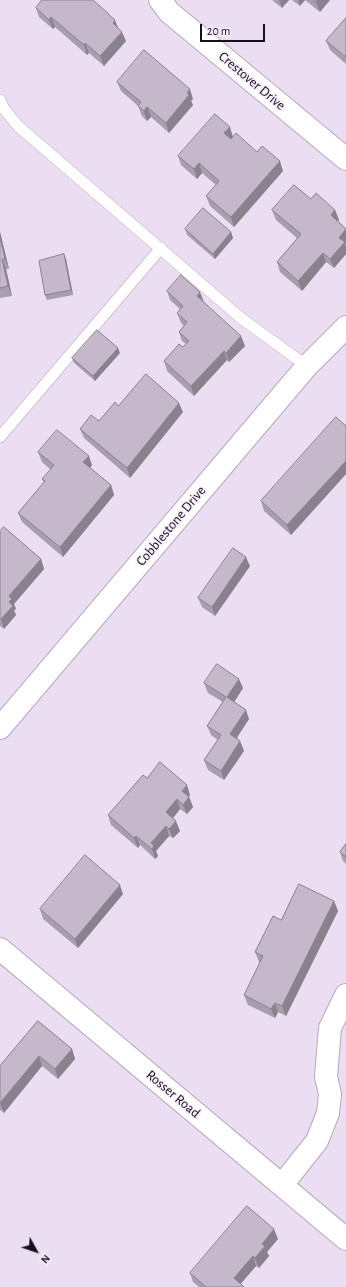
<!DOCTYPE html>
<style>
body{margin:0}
#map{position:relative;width:346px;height:1287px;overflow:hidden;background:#ecdef2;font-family:"Alegreya Sans",sans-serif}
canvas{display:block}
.north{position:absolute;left:16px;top:1231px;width:40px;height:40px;-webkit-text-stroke:3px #f7ecfc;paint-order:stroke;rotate:130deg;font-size:11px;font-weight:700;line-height:16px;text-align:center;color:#161118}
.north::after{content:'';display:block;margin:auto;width:14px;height:18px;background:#161118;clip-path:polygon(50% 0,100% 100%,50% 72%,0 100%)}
.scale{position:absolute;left:200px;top:24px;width:65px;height:18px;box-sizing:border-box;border:2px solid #161118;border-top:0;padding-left:5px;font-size:12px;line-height:14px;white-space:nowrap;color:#161118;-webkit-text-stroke:3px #f7ecfc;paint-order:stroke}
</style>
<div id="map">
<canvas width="346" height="1287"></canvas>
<div class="north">N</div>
<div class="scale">20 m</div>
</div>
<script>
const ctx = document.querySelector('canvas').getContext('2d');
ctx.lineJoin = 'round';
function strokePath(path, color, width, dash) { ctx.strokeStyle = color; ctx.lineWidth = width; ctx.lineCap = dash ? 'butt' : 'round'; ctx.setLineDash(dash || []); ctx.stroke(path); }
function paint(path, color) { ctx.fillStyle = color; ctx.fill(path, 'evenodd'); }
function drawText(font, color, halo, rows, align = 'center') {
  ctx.font = font + ' "Alegreya Sans",sans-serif'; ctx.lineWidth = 3; ctx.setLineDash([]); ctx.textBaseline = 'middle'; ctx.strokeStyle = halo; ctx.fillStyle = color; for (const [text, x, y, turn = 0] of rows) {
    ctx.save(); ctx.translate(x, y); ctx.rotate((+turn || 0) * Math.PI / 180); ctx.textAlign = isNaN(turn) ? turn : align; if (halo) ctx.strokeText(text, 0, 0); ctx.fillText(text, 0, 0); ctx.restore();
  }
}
const service = new Path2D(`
 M0,100L4,109L18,126L242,319L307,366
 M0,437L161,248`);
const minor = new Path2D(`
 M160,0L169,12L346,159
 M0,728L307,366L346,327
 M0,949L346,1239
 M282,1185L317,1141L328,1113L330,1094L326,1077L330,1028L346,995`);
strokePath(service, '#b6a9bc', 12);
strokePath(minor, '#b6a9bc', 24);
strokePath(service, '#fff', 11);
strokePath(minor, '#fff', 22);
paint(new Path2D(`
 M272,0H289L282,8Z
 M292,0H305L300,6Z
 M305,0H330L320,12Z
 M36,8L109,15L118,28L126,41L104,66L89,53L87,55L55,27L53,29L39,17Z
 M346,18V64L330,50L326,41Z
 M117,82L193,99L191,101L193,105L169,133L151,117L147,121L142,116L138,106L121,91Z
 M233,137L257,152L283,171L234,227L210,206L206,196L216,185L202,173L197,179L181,165L178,156Z
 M311,199L335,210L339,220L338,221L346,229V243L345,244L346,246V254L334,268L326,262L302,291L280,272L277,262L297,238L276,220L272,210Z
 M185,229L231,232L233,238L215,259L187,235Z
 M0,232L9,269H6L12,296L0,298Z
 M64,254L66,259L73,295L47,300L45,295Z
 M167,291L204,302L245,346L229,362L227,360L194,396L167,371L164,361L183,347L186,344L182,341L179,332L184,326L181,323L177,313L180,309L170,300Z
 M120,353L95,381L74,363L72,358Z
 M118,406L183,412L130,478L84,438L80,429L99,421Z
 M346,426V474L291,535L264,511L261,501Z
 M38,452L92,465L90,468L111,485L114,495L63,557L22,522L18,513L44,483L42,479L51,470L42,462Z
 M0,531L41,559L44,569L14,604L16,609L14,610L16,615L4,629L0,626Z
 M250,566L215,616L202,607L198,598Z
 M204,683L243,688L234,702L249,719L237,738L240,741L244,751L224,780L208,770L204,760L218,740L211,735L207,726L223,702L208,693Z
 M147,778L190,795L189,797L193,807L187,814L180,809L173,818L180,831L173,838L169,836L156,851L158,856L155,859L140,845L138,848L111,825L108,815Z
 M346,844V864L343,861L340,852Z
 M123,894L78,948L43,919L40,909Z
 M334,901L338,911L286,1016L278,1012L275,1018L248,1005L244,995L260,963L259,962L255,952L281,920Z
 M38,1021L72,1049L75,1059L58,1079L42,1066L4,1113L0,1110V1066Z
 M278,1239L267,1252L269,1256L259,1268L256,1266L240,1284L244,1287H199L193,1282L190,1273Z`), '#a99eaf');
paint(new Path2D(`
 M279,0H289L282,8Z
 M298,0H305L300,6Z
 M318,0H330L320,12L316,2Z
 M51,17L55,27L53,29L49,20Z
 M115,20L119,30L113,23Z
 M122,32L126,41L104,66L100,56Z
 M85,43L89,53L87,55L84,45Z
 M190,89L193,99L191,101L193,105L169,133L166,123Z
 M147,107L151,117L147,121L144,111Z
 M230,127L233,137L228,143L224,133Z
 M280,161L283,171L234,227L231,217Z
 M199,163L202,173L197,179L194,169Z
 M335,210L339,220L334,225L331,215Z
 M346,229V243L345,244L346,246V254L334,268L330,259L339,238Z
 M0,232L9,269L5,259L0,237Z
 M231,232L233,238L215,259L213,254Z
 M323,253L326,262L302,291L298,281Z
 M64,254L66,259L73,295L71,290Z
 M2,259L6,269L12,296L8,286Z
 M200,292L204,302L197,296Z
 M241,336L245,346L229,362L226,353Z
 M118,348L120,353L95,381L93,376Z
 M224,351L227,360L194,396L191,386Z
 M179,403L183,412L130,478L127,468Z
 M89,456L92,465L87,472L83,462Z
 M346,461V474L291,535L287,525Z
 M111,485L114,495L63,557L60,547Z
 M246,557L250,566L215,616L212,607Z
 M41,559L44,569L14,604L16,609L14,610L16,615L4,629L1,619L9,596Z
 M239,679L243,688L231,707L227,697Z
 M246,710L249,719L233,743L230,734Z
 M240,741L244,751L224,780L221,771Z
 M187,785L190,795L185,801L182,791Z
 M189,797L193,807L187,814L183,805Z
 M177,799L180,809L170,822L166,812Z
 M176,821L180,831L173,838L169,829Z
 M166,826L169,836L156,851L158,856L155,859L152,849L151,843Z
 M136,836L140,845L138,848L134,838Z
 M120,885L123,894L78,948L75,939Z
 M334,901L338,911L286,1016L282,1006Z
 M275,1003L278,1012L275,1018L271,1009Z
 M72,1049L75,1059L58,1079L55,1069Z
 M39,1056L42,1066L4,1113L0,1103Z
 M274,1229L278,1239L267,1252L269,1256L259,1268L255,1258L262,1244Z
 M253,1256L256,1266L238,1287L234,1278Z`), '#8a818e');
const building = new Path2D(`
 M42,0H93L109,14H108L115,20L113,23L122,32L100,56L85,43L84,45L51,17L49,20L36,8Z
 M314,0H318L316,2Z
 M346,18V57L326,41Z
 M144,50L190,89L187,93L189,95L166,123L147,107L144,111L138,106L141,102L117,82Z
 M215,114L230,127L224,133L231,139L236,133L257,152L262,146L280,161L231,217L206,196L219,181L199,163L194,169L178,156Z
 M294,185L311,199L316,193L335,210L331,215L346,229L339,238L345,242L330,259L323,253L298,281L277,262L301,234L272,210Z
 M203,208L231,232L213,254L185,229Z
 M0,237L5,259H2L8,286L0,288Z
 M64,254L71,290L45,295L39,261Z
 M181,275L200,292L197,296L241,336L226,353L224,351L191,386L164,361L179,344L183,347L189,341L179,332L187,322L177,313L183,306L167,291Z
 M97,330L118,348L93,376L72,358Z
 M146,374L179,403L127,468L80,429L91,415L99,421L115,402L118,406Z
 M336,417L346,426V461L287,525L261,501Z
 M57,430L89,456L83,462L111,485L60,547L18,513L45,481L42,479L54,465L38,452Z
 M4,527L41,559L9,596L12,599L9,602L13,606L1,619H0V531Z
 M233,548L246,557L212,607L198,598Z
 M217,664L239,679L227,697L246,710L230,734L240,741L221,771L204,760L221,735L207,726L226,697L204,683Z
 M160,762L187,785L182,791L189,797L183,805L177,799L166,812L176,821L169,829L166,826L151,843L154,846L152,849L136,836L134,838L108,815L143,775L147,778Z
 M346,844V857L340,852Z
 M85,855L120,885L75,939L40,909Z
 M299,884L334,901L282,1006L275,1003L271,1009L244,995L263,956L255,952L273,916L281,920Z
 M38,1021L72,1049L55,1069L39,1056L0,1103V1066Z
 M247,1206L274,1229L262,1244L265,1246L255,1258L253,1256L234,1278L244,1287H206L190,1273Z`);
paint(building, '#c5b8cb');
strokePath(building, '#8a818e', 1);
drawText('14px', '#161118', '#f7ecfc', [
 ["Crestover Drive",252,81,40],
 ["Cobblestone Drive",171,526,-50],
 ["Rosser Road",173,1094,40]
]);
</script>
